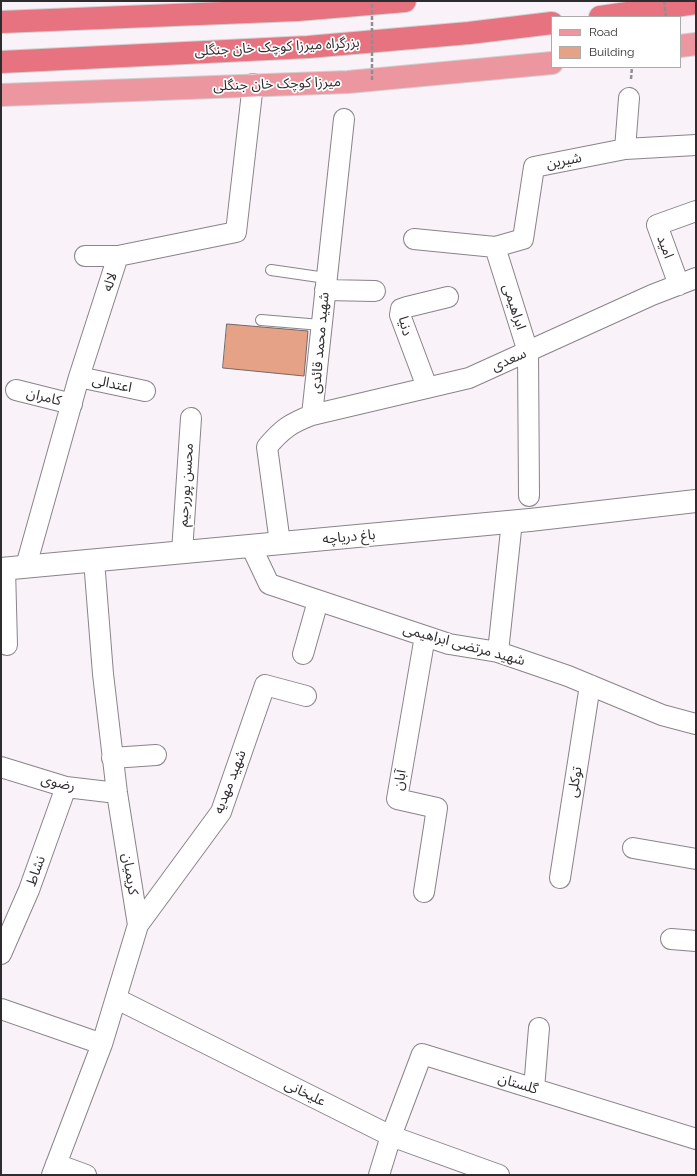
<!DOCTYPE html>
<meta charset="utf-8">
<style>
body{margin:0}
#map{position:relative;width:697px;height:1176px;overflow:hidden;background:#f9f2f9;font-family:Raleway,sans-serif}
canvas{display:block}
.frame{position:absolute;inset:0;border:2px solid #2f2c2f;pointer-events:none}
.legend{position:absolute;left:551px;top:16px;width:130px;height:52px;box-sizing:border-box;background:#fff;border:1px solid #acabac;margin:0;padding:5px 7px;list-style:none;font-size:12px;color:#2f2c2f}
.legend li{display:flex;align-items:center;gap:8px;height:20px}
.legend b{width:20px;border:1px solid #acabac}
</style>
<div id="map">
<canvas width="697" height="1176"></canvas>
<div class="frame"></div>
<ul class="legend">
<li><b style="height:5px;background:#ec969f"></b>Road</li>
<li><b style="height:11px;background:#e6a287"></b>Building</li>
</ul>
</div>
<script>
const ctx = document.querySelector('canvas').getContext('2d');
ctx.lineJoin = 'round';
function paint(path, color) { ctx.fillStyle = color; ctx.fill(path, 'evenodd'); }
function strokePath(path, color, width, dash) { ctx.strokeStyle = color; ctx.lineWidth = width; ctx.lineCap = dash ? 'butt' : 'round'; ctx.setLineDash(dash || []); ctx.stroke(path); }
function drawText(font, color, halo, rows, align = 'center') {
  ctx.font = font + ' Raleway,"Noto Sans Arabic",sans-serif'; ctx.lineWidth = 3.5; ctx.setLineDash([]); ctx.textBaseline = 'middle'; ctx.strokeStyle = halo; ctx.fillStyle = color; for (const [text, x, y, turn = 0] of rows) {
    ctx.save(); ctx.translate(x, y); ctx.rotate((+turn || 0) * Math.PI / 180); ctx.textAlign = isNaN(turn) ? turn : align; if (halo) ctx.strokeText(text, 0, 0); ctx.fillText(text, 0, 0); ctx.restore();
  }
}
const building = new Path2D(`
 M227,324L308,331L304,376L223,368Z`);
paint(building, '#e6a287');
strokePath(building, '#716865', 1);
const service = new Path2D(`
 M271,270L326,278
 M261,320L321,325`);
const minor = new Path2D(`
 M625,149L629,98
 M414,239L495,247L528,352L529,496
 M495,247L523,239L534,167L625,149L696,145
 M85,256H118L236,232L253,84
 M679,285L657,225L696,211
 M325,290L375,291
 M79,377L145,391
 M427,387L400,315L401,309L407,307L448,297
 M16,390L72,404
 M312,415L469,378L652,295L696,278
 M280,543L267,447C282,429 291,423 312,415L344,119
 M251,546L269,584L449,644L498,652L568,676L662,715L696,724
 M182,552L191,418
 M26,566L79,377L118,256
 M5,568L7,645
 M498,652L512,521
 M303,654L318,601
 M112,758L156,755
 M1,767L66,787L117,793
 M633,848L696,859
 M560,878L590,685
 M424,892L437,808L397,799L425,636
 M138,925L221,812L265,685L306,696
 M671,939L696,941
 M1,954L29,890L66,787
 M117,999L391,1136L499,1175
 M1,1009L102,1044
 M534,1089L539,1028
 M56,1164L86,1175
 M52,1175L102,1044L138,925L117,793L103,674L94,560
 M379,1175L391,1136L422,1054L696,1139`);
const tertiary = new Path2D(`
 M1,569L530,520L696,501`);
const primary = new Path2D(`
 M680,46L696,44
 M1,95L348,82L552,63`);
const trunk = new Path2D(`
 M600,17L696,3
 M1,22L297,10L405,1
 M1,62L308,47L469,33L552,23`);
strokePath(service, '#8a838a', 12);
strokePath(minor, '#8a838a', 22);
strokePath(tertiary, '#8a838a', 24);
strokePath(primary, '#d1d1d1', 24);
strokePath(trunk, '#d1d1d1', 24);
strokePath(new Path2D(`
 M631,79L632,67`), '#928d92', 2.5, [4, 2]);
strokePath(service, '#fff', 10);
strokePath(minor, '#fff', 20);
strokePath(tertiary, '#fff', 22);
strokePath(primary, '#ec969f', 22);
strokePath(trunk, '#e6737f', 22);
strokePath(new Path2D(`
 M664,1L666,17
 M372,80V1`), '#928d92', 2.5, [4, 2]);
drawText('14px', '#2f2c2f', '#fff', [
 ["بزرگراه میرزا کوچک خان جنگلی",277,47,-3],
 ["میرزا کوچک خان جنگلی",277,84,-2],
 ["شیرین",564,161,-11],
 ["امید",665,247,70],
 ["لاله",110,282,-72],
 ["ابراهیمی",514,307,72],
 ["دنیا",405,326,75],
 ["شهید محمد قائدی",320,343,-85],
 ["سعدی",509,360,-24],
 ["اعتدالی",112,384,12],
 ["کامران",44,397,14],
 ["محسن پوررحیم",186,485,-86],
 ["باغ دریاچه",349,537,-5],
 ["شهید مرتضی ابراهیمی",464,645,15],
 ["آبان",400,780,-80],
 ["شهید مهدیه",230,782,-69],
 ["توکلی",575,782,-81],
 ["رضوی",58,783,13],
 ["نشاط",36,871,-70],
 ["کریمیان",130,874,81],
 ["گلستان",518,1084,17],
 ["علیخانی",305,1093,26]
]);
</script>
